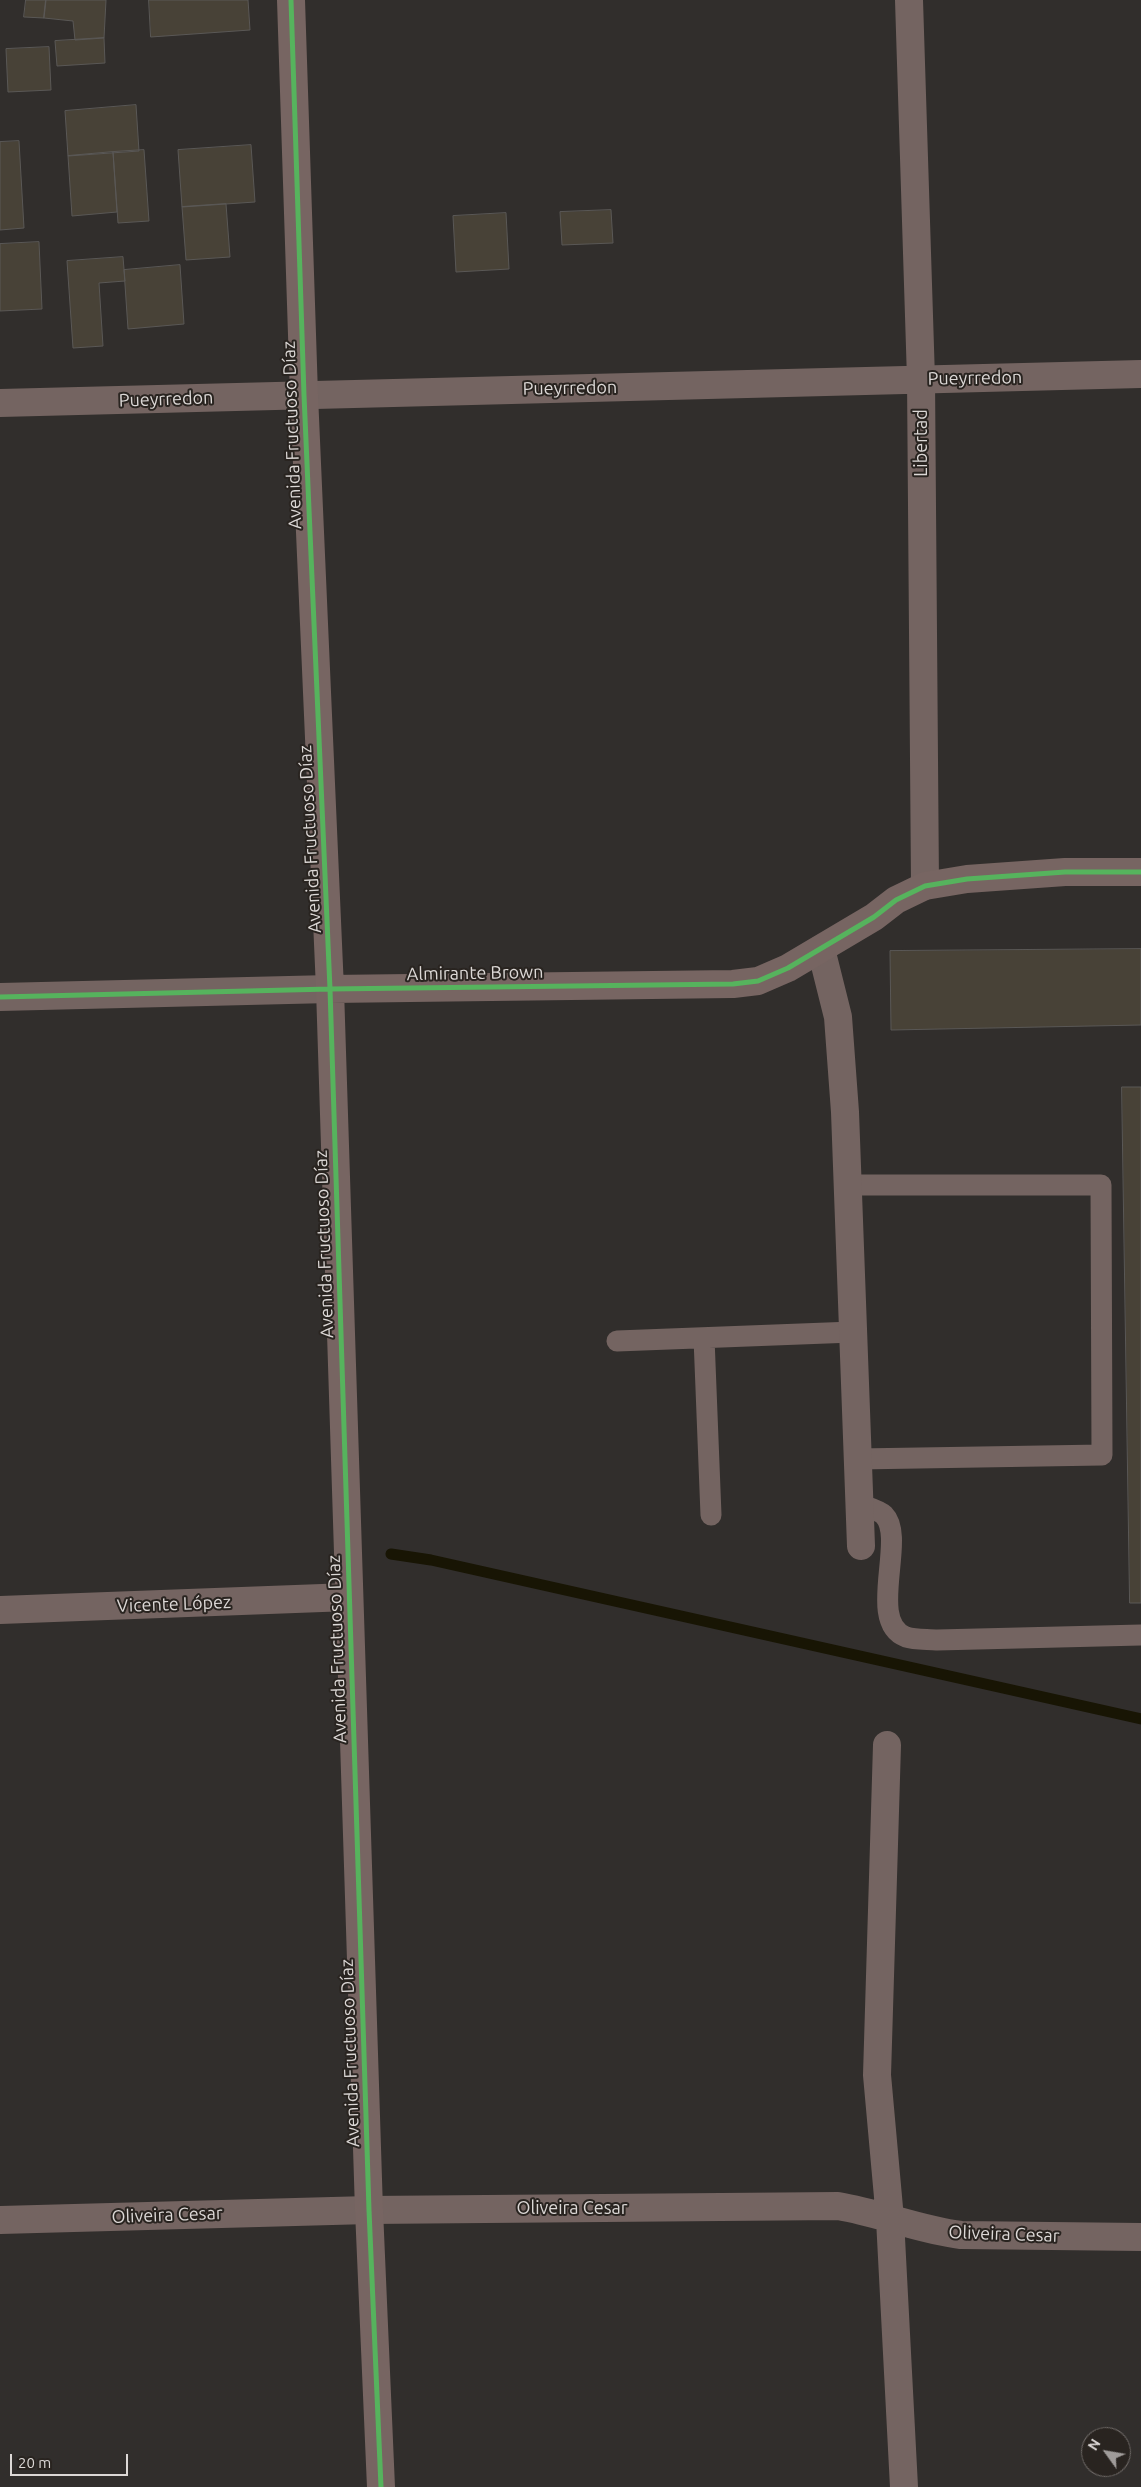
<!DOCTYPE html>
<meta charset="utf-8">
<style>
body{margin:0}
#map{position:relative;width:1141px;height:2487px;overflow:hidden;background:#312e2c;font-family:Ubuntu,sans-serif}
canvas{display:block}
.north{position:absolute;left:1081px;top:2427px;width:50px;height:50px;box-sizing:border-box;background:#292420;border:1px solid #716c69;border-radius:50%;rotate:302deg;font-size:14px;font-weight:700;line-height:20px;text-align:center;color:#dcd8d6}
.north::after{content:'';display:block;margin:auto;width:18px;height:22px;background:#a09c9a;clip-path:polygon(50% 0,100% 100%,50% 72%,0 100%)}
.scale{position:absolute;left:10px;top:2454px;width:118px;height:22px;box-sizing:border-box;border:2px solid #dcd8d6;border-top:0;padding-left:6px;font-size:15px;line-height:18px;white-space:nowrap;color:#dcd8d6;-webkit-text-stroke:4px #292420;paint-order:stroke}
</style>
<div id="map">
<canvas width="1141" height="2487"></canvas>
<div class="north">N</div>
<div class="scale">20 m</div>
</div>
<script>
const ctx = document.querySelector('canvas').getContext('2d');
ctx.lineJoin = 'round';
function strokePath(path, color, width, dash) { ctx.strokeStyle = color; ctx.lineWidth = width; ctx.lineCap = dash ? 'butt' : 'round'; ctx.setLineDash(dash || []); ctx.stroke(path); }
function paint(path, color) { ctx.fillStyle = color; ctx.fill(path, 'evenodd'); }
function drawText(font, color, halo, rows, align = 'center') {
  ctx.font = font + ' Ubuntu,sans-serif'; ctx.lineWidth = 4; ctx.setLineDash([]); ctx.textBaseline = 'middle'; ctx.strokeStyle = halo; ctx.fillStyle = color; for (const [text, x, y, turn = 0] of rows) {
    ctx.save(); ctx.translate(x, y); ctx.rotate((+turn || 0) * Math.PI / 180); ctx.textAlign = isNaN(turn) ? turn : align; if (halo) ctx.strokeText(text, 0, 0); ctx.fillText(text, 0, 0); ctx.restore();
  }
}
strokePath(new Path2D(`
 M391,1554L431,1560L1141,1719`), '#181504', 11);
const building = new Path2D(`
 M26,0H46L44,18L24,17Z
 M46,0H106L104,38L75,40L73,21L44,18Z
 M149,0H248L250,30L151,37Z
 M104,38L105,63L57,66L55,41Z
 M49,47L51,90L8,92L6,49Z
 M136,105L139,151L68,156L65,111Z
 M19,141L24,228L0,230V142Z
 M251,145L255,202L182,207L178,150Z
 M144,150L149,221L118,223L113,152Z
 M113,152L117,212L72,216L68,156Z
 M226,204L230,257L186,260L182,207Z
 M611,210L613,243L562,245L560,212Z
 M506,213L509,269L456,272L453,216Z
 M39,242L42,309L0,311V244Z
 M123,257L125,281L99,283L103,346L73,348L67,261Z
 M180,265L184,324L128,329L124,270Z
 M1141,949V1025L891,1030L890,951Z
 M1122,1087H1141V1603H1130Z`);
paint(building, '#484237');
strokePath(building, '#5a5856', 1);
strokePath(new Path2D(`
 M847,1185H1101L1102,1455L858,1459
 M704,1338L711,1515
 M617,1341L853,1332
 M859,1504C866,1507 879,1510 884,1515C907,1538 866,1622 906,1637C915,1640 928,1639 937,1640L1141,1635`), '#746461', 21);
strokePath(new Path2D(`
 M909,0L921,379L925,886
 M0,403L1141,374
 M821,949L838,1017L845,1112L861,1546
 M0,997L330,989
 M0,1610L349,1597
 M887,1745L877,2075L890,2219L904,2487
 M0,2220L369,2210L838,2206C880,2213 919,2230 961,2235L1141,2237`), '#746461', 28);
strokePath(new Path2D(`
 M291,0L304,395L330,989L369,2210L381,2487
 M330,989L733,984L758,981L788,968L874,917L896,900L925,886L967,879L1065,872H1141`), '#776562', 28);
strokePath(new Path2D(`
 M291,0L304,395L330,989L369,2210L381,2487
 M0,997L330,989L733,984L758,981L788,968L874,917L896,900L925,886L967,879L1065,872H1141`), '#56b35d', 5);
drawText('18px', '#dcd8d6', '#292420', [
 ["Pueyrredon",975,378,-1],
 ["Pueyrredon",570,388,-1],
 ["Pueyrredon",166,399,-2],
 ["Avenida Fructuoso Díaz",292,435,-92],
 ["Libertad",921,443,-90],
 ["Avenida Fructuoso Díaz",310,839,-93],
 ["Almirante Brown",475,973,-1],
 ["Avenida Fructuoso Díaz",324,1244,-92],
 ["Vicente López",174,1604,-2],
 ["Avenida Fructuoso Díaz",337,1649,-92],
 ["Avenida Fructuoso Díaz",350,2053,-92],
 ["Oliveira Cesar",572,2208],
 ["Oliveira Cesar",167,2215,-2],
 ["Oliveira Cesar",1004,2234,2]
]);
</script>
